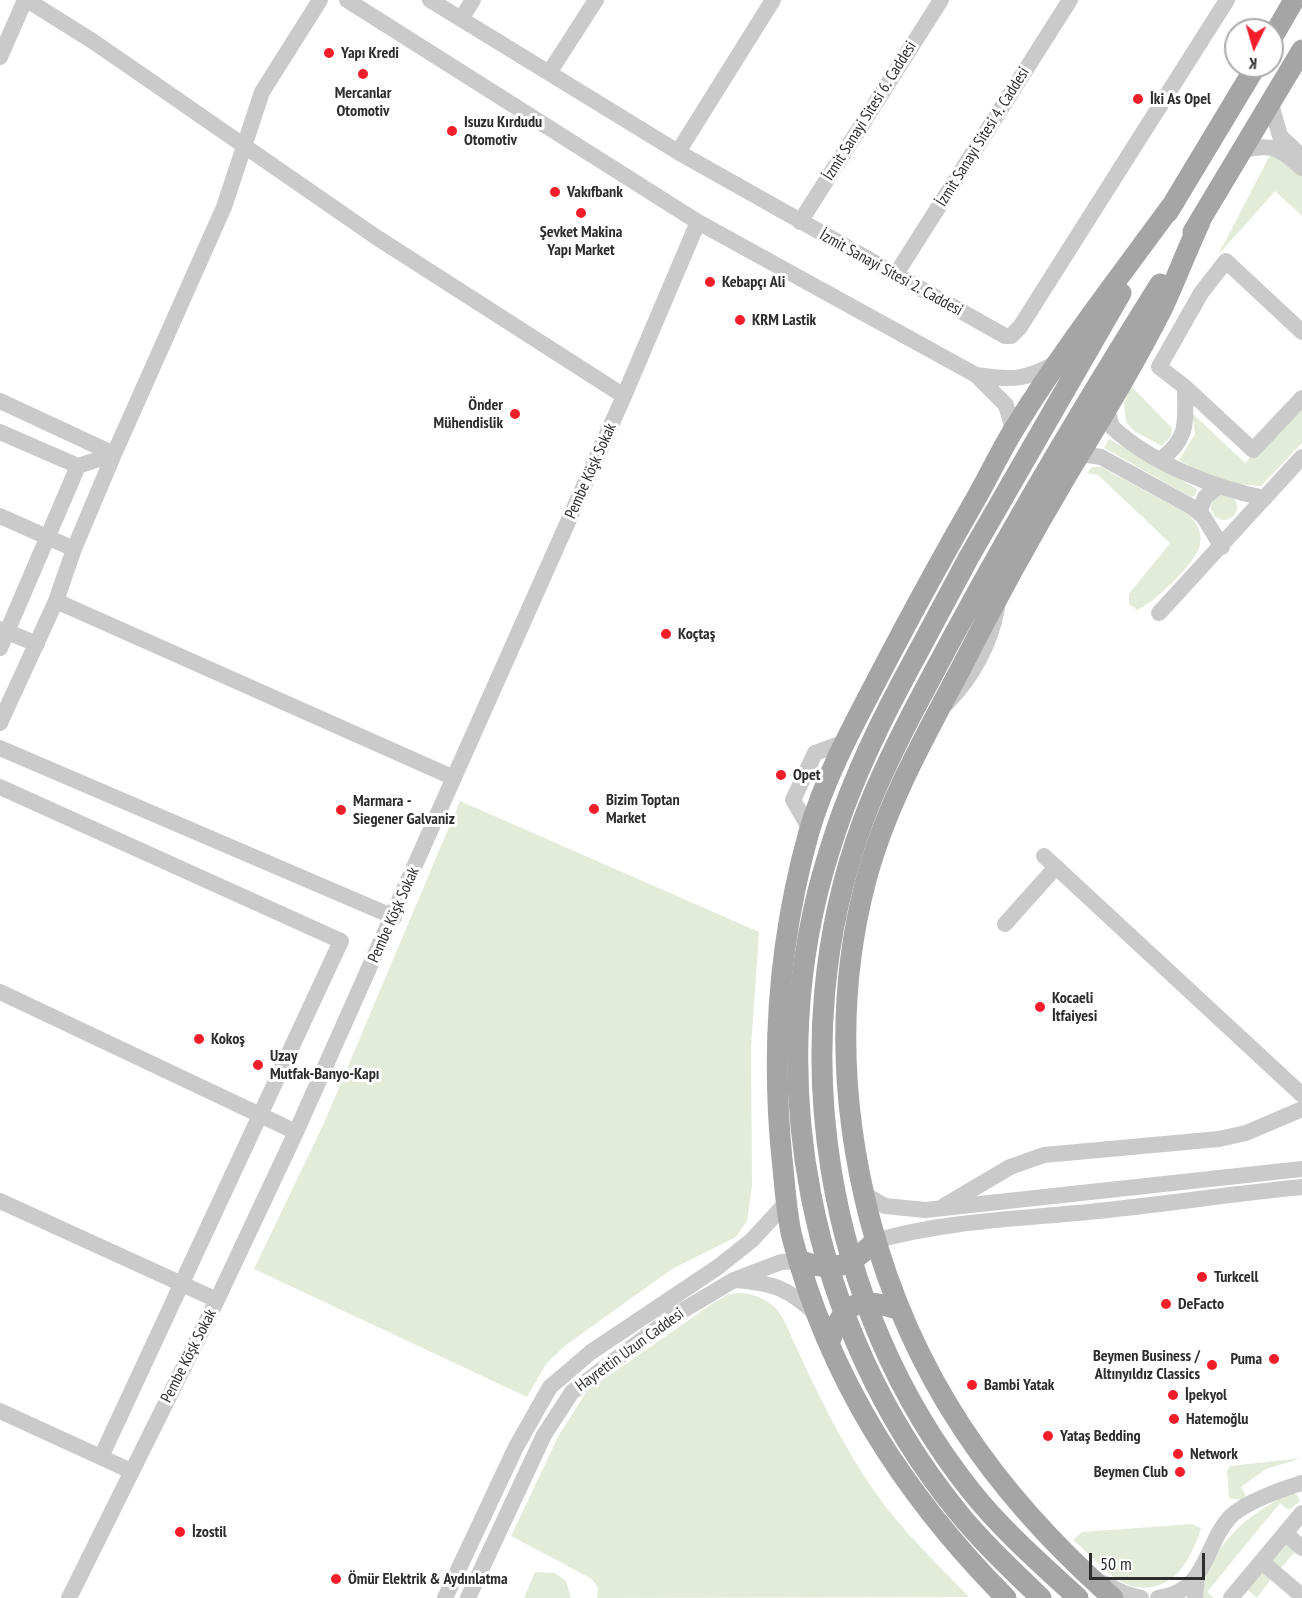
<!DOCTYPE html>
<meta charset="utf-8">
<style>
body{margin:0}
#map{position:relative;width:1302px;height:1598px;overflow:hidden;background:#fff;font-family:"PT Sans Narrow",sans-serif}
canvas{display:block}
.north{position:absolute;left:1224px;top:18px;width:60px;height:60px;box-sizing:border-box;background:#fff;border:2px solid #ababab;border-radius:50%;rotate:185deg;font-size:16px;font-weight:700;line-height:24px;text-align:center;color:#2d2d2d}
.north::after{content:'';display:block;margin:auto;width:21px;height:27px;background:#f51d2a;clip-path:polygon(50% 0,100% 100%,50% 72%,0 100%)}
.scale{position:absolute;left:1089px;top:1553px;width:116px;height:27px;box-sizing:border-box;border:3px solid #2d2d2d;border-top:0;padding-left:8px;font-size:18px;line-height:21px;white-space:nowrap;color:#2d2d2d;-webkit-text-stroke:4px #fff;paint-order:stroke}
</style>
<div id="map">
<canvas width="1302" height="1598"></canvas>
<div class="north">K</div>
<div class="scale">50 m</div>
</div>
<script>
const ctx = document.querySelector('canvas').getContext('2d');
ctx.lineJoin = 'round';
function paint(path, color) { ctx.fillStyle = color; ctx.fill(path, 'evenodd'); }
function strokePath(path, color, width, dash) { ctx.strokeStyle = color; ctx.lineWidth = width; ctx.lineCap = dash ? 'butt' : 'round'; ctx.setLineDash(dash || []); ctx.stroke(path); }
function drawText(font, color, halo, rows, align = 'center') {
  ctx.font = font + ' "PT Sans Narrow",sans-serif'; ctx.lineWidth = 6; ctx.setLineDash([]); ctx.textBaseline = 'middle'; ctx.strokeStyle = halo; ctx.fillStyle = color; for (const [text, x, y, turn = 0] of rows) {
    ctx.save(); ctx.translate(x, y); ctx.rotate((+turn || 0) * Math.PI / 180); ctx.textAlign = isNaN(turn) ? turn : align; if (halo) ctx.strokeText(text, 0, 0); ctx.fillText(text, 0, 0); ctx.restore();
  }
}
paint(new Path2D(`
 M1280,136L1302,157V216L1275,191L1218,255Z
 M1131,386L1172,428L1171,436L1162,446L1134,431L1126,422L1124,404Z
 M1302,402V443L1261,486C1229,485 1207,477 1179,460L1195,434L1192,413L1245,463Z
 M1109,439L1197,489L1196,495L1191,497L1104,448Z
 M1092,467H1101L1188,514C1197,523 1204,534 1199,548C1193,565 1154,603 1137,610L1129,604V594L1170,543L1098,475L1087,473Z
 M1211 507a13 13 0 1 1 26 0a13 13 0 1 1-26 0Z
 M460,801L759,932L751,1048L752,1186L747,1221L736,1237L672,1269L566,1345L546,1364L527,1397L254,1269L324,1123Z
 M743,1293C781,1299 783,1320 798,1351C825,1409 854,1468 894,1517C917,1545 944,1571 969,1597L597,1598L598,1588L592,1579L511,1536L559,1435L587,1391L709,1306L728,1294Z
 M1302,1458L1266,1469L1241,1487L1246,1496L1242,1500L1229,1498L1227,1471L1230,1466Z
 M1292,1493L1297,1495L1300,1501L1289,1510L1280,1503L1207,1592L1214,1598H1201C1208,1547 1247,1513 1292,1493Z
 M1192,1524L1201,1528C1191,1562 1169,1598 1128,1585C1108,1576 1090,1554 1073,1540L1082,1532Z
 M1287,1543L1296,1551L1280,1569L1271,1562Z
 M535,1572L555,1573L566,1581L571,1598H524Z
 M1262,1572L1271,1579L1257,1598L1248,1590Z`), '#e3ecd8');
strokePath(new Path2D(`
 M27,0L94,42L376,237L624,396
 M347,0L698,222L976,375L1006,405L1013,430
 M430,0L678,152L1005,336H1011L1020,327L1227,0
 M461,19L473,0
 M0,57L25,0
 M549,73L596,0
 M1271,104L1280,136L1297,152
 M1242,150C1274,143 1278,148 1302,168
 M678,152L773,0
 M800,222L941,0
 M896,274L1070,0
 M976,375C1010,380 1025,381 1056,363
 M1185,387L1253,450L1302,398
 M0,401L114,454
 M1107,409L1112,427C1151,463 1213,488 1265,498
 M0,432L78,466L0,648
 M1081,454L1101,457L1192,507L1203,516L1222,547
 M1161,459C1190,438 1185,420 1185,387L1159,367L1201,293L1226,261L1302,332
 M78,466L114,454
 M1199,513L1205,497L1219,486
 M0,516L74,549
 M56,601L452,777
 M1159,613L1302,457
 M0,629L37,644
 M947,703C972,678 991,643 997,608
 M0,723L56,601L74,549L114,454L224,207L262,92L320,0
 M0,748L394,917
 M0,787L341,941L101,1457
 M810,829L793,800L815,753L845,742
 M1044,856L1302,1095
 M1005,924L1056,867
 M0,992L296,1132
 M862,1193L885,1206L925,1210L1302,1169
 M0,1201L217,1300
 M944,1206L1010,1167L1044,1155L1219,1139L1246,1133L1302,1109
 M875,1241C944,1221 1017,1219 1088,1212C1160,1205 1230,1194 1302,1187
 M735,1280C773,1283 788,1288 816,1314
 M0,1411L131,1471
 M1285,1533L1302,1548
 M1262,1562L1302,1596
 M1103,1583L1126,1594L1141,1598
 M69,1598L217,1300L296,1132L624,396L698,222
 M445,1598L516,1447L550,1387L591,1352L718,1267L752,1240L787,1202
 M468,1598L544,1435L572,1392L675,1315L734,1280L781,1262L801,1261
 M1158,1598C1208,1592 1204,1544 1231,1516C1246,1502 1282,1489 1302,1483
 M1195,1598L1197,1576
 M1231,1598L1302,1513`), '#cacaca', 16);
strokePath(new Path2D(`
 M1272,38L1294,0
 M1168,212L1256,66
 M1193,232L1302,50
 M902,682L969,557L1121,293
 M925,689C998,550 1077,416 1160,284
 M801,1261C835,1273 851,1266 875,1241
 M830,1341C845,1299 860,1297 900,1310
 M1006,1598C904,1495 829,1379 792,1237C786,1212 785,1185 782,1159C771,1049 779,939 809,832C827,770 861,711 891,653C919,600 948,547 978,495C991,472 1002,448 1016,426C1064,348 1121,275 1175,201
 M1113,1598C994,1493 911,1375 870,1220C841,1108 836,997 865,884C884,809 923,740 959,672C993,605 1029,539 1067,475C1100,420 1134,365 1163,307C1176,279 1187,250 1200,222`), '#a5a5a5', 21);
strokePath(new Path2D(`
 M902,682C873,736 848,790 830,849C758,1073 809,1328 957,1511C982,1542 1012,1570 1041,1598
 M925,689C902,732 880,775 863,821C781,1043 824,1306 971,1491C1002,1530 1041,1564 1078,1598`), '#a5a5a5', 21);
for (const [x, y, r, color] of [
 [329,53,6,"#f51d2a"],
 [363,74,6,"#f51d2a"],
 [1138,99,6,"#f51d2a"],
 [452,131,6,"#f51d2a"],
 [555,192,6,"#f51d2a"],
 [581,213,6,"#f51d2a"],
 [710,282,6,"#f51d2a"],
 [740,320,6,"#f51d2a"],
 [515,414,6,"#f51d2a"],
 [666,634,6,"#f51d2a"],
 [781,775,6,"#f51d2a"],
 [594,809,6,"#f51d2a"],
 [341,810,6,"#f51d2a"],
 [1040,1007,6,"#f51d2a"],
 [199,1039,6,"#f51d2a"],
 [258,1065,6,"#f51d2a"],
 [1202,1277,6,"#f51d2a"],
 [1166,1304,6,"#f51d2a"],
 [1274,1359,6,"#f51d2a"],
 [1212,1365,6,"#f51d2a"],
 [972,1385,6,"#f51d2a"],
 [1173,1395,6,"#f51d2a"],
 [1174,1419,6,"#f51d2a"],
 [1048,1436,6,"#f51d2a"],
 [1178,1454,6,"#f51d2a"],
 [1180,1472,6,"#f51d2a"],
 [180,1532,6,"#f51d2a"],
 [336,1579,6,"#f51d2a"]
]) { const dot = new Path2D(); dot.arc(x, y, r, 0, 2 * Math.PI); ctx.fillStyle = color; ctx.fill(dot); strokePath(dot, '#fff', 2); }
drawText('bold 16px', '#2d2d2d', '#fff', [
 ["Yapı Kredi",341,53],
 ["Mercanlar",363,93,"center"],
 ["Otomotiv",363,111,"center"],
 ["İki As Opel",1150,99],
 ["Isuzu Kırdudu",464,122],
 ["Otomotiv",464,140],
 ["Vakıfbank",567,192],
 ["Şevket Makina",581,232,"center"],
 ["Yapı Market",581,250,"center"],
 ["Kebapçı Ali",722,282],
 ["KRM Lastik",752,320],
 ["Önder",503,405,"right"],
 ["Mühendislik",503,423,"right"],
 ["Koçtaş",678,634],
 ["Opet",793,775],
 ["Bizim Toptan",606,800],
 ["Market",606,818],
 ["Marmara -",353,801],
 ["Siegener Galvaniz",353,819],
 ["Kocaeli",1052,998],
 ["İtfaiyesi",1052,1016],
 ["Kokoş",211,1039],
 ["Uzay",270,1056],
 ["Mutfak-Banyo-Kapı",270,1074],
 ["Turkcell",1214,1277],
 ["DeFacto",1178,1304],
 ["Beymen Business /",1200,1356,"right"],
 ["Altınyıldız Classics",1200,1374,"right"],
 ["Puma",1262,1359,"right"],
 ["Bambi Yatak",984,1385],
 ["İpekyol",1185,1395],
 ["Hatemoğlu",1186,1419],
 ["Yataş Bedding",1060,1436],
 ["Network",1190,1454],
 ["Beymen Club",1168,1472,"right"],
 ["İzostil",192,1532],
 ["Ömür Elektrik & Aydınlatma",348,1579]
], 'left');
drawText('16px', '#2d2d2d', '#fff', [
 ["İzmit Sanayi Sitesi 6. Caddesi",870,111,-58],
 ["İzmit Sanayi Sitesi 4. Caddesi",983,137,-58],
 ["İzmit Sanayi Sitesi 2. Caddesi",891,273,29],
 ["Pembe Köşk Sokak",591,471,-66],
 ["Pembe Köşk Sokak",394,915,-66],
 ["Hayrettin Uzun Caddesi",630,1350,-36],
 ["Pembe Köşk Sokak",189,1356,-63]
]);
</script>
